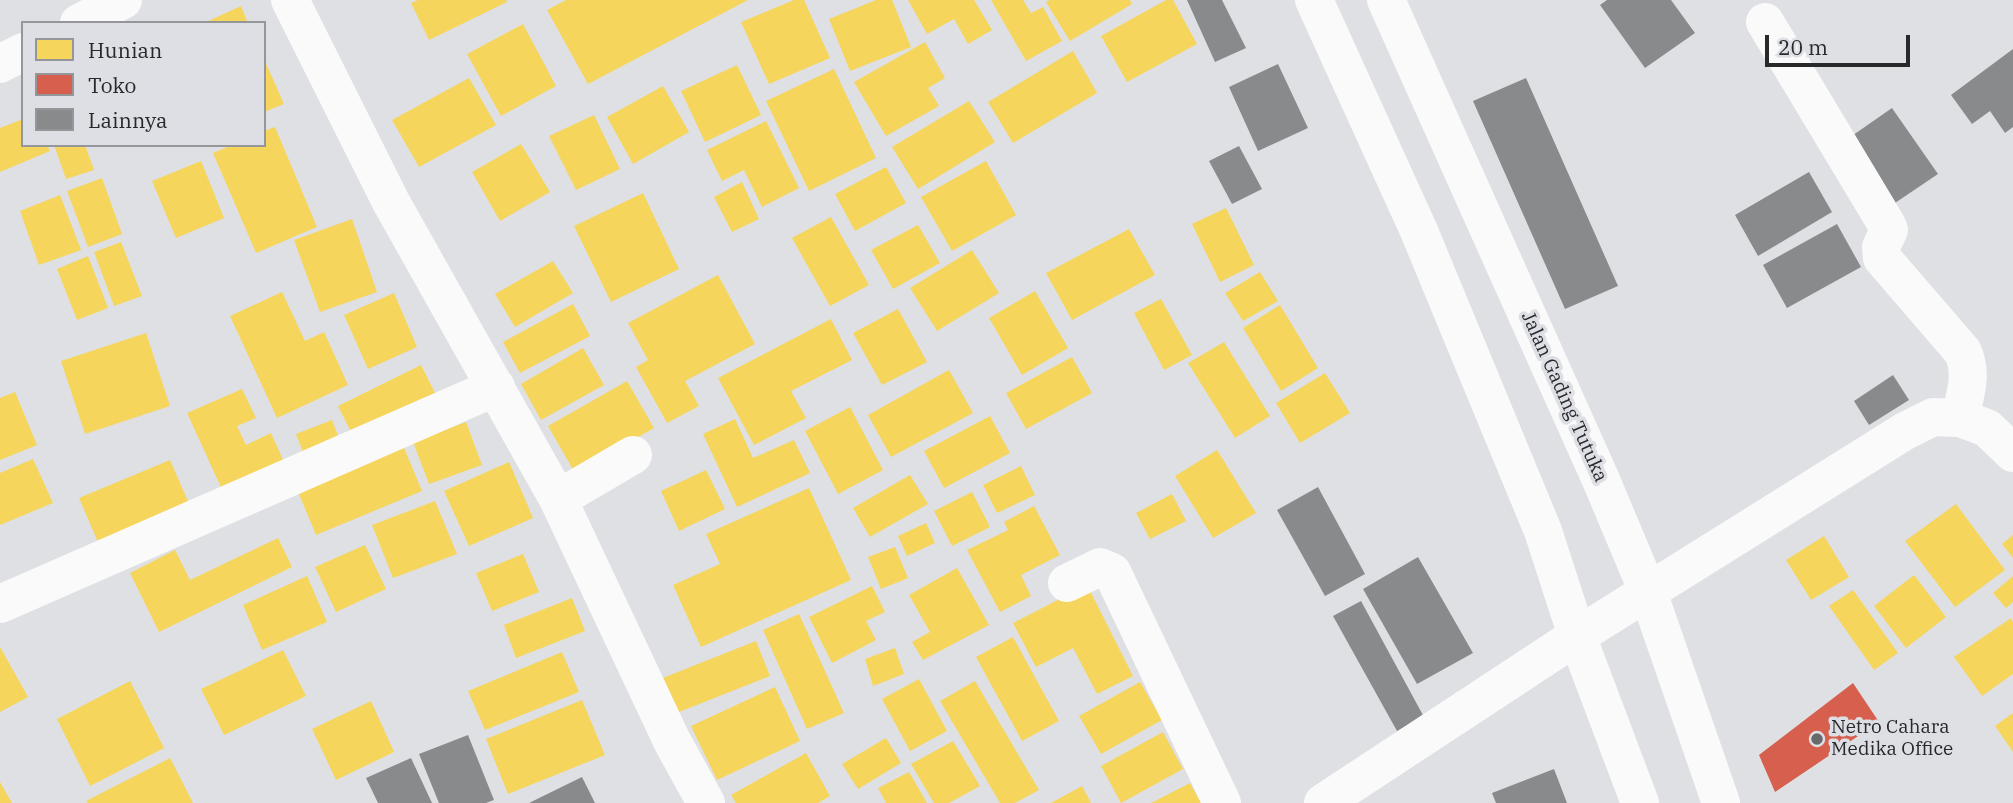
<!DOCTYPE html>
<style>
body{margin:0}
#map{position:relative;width:2013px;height:803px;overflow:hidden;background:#dee0e3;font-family:"IBM Plex Serif",serif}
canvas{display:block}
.legend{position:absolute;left:21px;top:21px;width:245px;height:126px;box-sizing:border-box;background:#dddfe4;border:2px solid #95969a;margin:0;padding:9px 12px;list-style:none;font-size:21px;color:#28292b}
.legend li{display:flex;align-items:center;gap:14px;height:35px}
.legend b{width:35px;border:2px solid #95969a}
.scale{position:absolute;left:1765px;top:35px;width:145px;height:32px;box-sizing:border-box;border:4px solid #28292b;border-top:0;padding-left:9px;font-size:21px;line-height:24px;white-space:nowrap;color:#28292b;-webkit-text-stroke:5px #dddfe4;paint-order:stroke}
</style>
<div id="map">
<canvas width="2013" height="803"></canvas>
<ul class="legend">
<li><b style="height:19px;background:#f6d55c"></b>Hunian</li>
<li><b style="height:19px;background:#d6604d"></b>Toko</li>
<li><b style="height:19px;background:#898a8c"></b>Lainnya</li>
</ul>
<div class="scale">20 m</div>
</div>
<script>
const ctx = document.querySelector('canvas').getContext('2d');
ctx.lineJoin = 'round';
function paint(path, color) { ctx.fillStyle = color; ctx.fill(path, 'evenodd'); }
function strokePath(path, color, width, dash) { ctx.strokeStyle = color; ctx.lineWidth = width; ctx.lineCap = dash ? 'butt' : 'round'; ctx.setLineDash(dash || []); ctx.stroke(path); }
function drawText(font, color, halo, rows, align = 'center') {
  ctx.font = font + ' "IBM Plex Serif",serif'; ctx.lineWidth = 7; ctx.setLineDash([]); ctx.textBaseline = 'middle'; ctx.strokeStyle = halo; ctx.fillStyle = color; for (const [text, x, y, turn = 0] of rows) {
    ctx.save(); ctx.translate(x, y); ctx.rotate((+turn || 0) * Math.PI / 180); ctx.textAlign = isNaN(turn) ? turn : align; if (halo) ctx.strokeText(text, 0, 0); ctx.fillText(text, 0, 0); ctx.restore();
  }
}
paint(new Path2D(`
 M418,0H506L507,2L429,40L411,3Z
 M566,0H748L588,84L547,10Z
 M794,0H804L830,58L769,84L741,22Z
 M876,0H892L911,47L850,71L829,19Z
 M908,0H974L992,30L968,44L954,19L927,34Z
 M991,0H1023L1031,13L1043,7L1062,41L1026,61Z
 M1050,0H1130L1132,4L1070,41L1046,2Z
 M1166,0H1173L1197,44L1127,82L1101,36Z
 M241,6L248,23H204Z
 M523,24L556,86L501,116L467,54Z
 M925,42L945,78L928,88L939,106L886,136L854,82Z
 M1073,51L1097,93L1013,143L988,102Z
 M264,59L284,104L264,112Z
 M737,65L761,115L705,142L681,91Z
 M834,69L876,158L809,191L766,101Z
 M469,78L496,125L419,167L392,120Z
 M663,86L689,132L633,164L607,117Z
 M969,101L995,142L918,189L892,147Z
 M594,115L620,169L576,190L549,136Z
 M23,119V145H47L50,151L0,172V128Z
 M766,121L799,188L762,207L744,170L722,181L707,150Z
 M275,127L317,227L256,253L213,153L232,145H264V131Z
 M521,144L550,192L500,221L472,172Z
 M54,145H85L94,170L66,179Z
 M201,161L224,218L176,238L152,181Z
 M986,161L1016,215L952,251L921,197Z
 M886,167L906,203L855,231L835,194Z
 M102,178L122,234L88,247L67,191Z
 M742,182L759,219L732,232L714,197Z
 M643,193L679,269L611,302L574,226Z
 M60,195L81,250L39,265L20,211Z
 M1226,208L1254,265L1220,282L1192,224Z
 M831,217L869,285L830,306L792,238Z
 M352,219L377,292L320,312L294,240Z
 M918,225L940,263L893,289L871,250Z
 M1129,229L1155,275L1072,320L1046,273Z
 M121,242L142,296L114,306L94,252Z
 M972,250L999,293L937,331L910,288Z
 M88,256L108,308L77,320L57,269Z
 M553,261L573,293L515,327L495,294Z
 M1260,272L1278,301L1243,321L1225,293Z
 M718,275L755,344L685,381L699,406L667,423L636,367L648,360L628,323Z
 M1035,291L1068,348L1022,375L989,318Z
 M282,292L305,341L324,332L348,385L277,418L230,316Z
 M394,293L417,347L368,369L344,315Z
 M1161,299L1192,355L1164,370L1134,313Z
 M573,304L590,336L520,373L503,342Z
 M1280,305L1318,368L1281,391L1243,328Z
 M898,309L927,362L882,385L853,333Z
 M831,319L852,360L791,391L806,418L754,445L718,378Z
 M146,333L170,406L85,434L61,361Z
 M1224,342L1270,416L1235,438L1188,363Z
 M583,348L604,385L541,420L521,384Z
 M1072,357L1092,393L1026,429L1006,393Z
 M421,365L439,401L356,442L338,406Z
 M949,370L973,413L891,457L868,415Z
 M1325,373L1350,413L1300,443L1276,403Z
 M627,381L654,428L575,473L548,426Z
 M242,389L256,418L237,426L246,445L271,433L287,469L225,496L187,413Z
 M15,392L37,445L0,460V398Z
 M850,407L883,470L838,494L805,431Z
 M990,416L1010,453L944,488L924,451Z
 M735,419L753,458L794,440L810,473L737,507L703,434Z
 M332,420L342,446L306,460L296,434Z
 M466,422L482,465L429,484L413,442Z
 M402,443L422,491L316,535L296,487Z
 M1217,450L1256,513L1213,538L1175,476Z
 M33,459L53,503L0,525V473Z
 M170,460L191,508L100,547L79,498Z
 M509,462L533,518L469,546L444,491Z
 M1021,466L1035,495L997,513L983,485Z
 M706,470L725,509L679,531L661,491Z
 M910,475L928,504L870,537L853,508Z
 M809,488L851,580L701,647L673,585L720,564L706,534Z
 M972,492L990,527L952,546L934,511Z
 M1172,494L1186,521L1150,539L1136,513Z
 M435,501L457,554L393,578L372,525Z
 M1956,504L2005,570L1955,607L1905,541Z
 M1034,506L1060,555L1021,575L1031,596L1000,612L967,550L1008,530L1004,522Z
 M926,523L935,543L907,556L898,536Z
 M2013,535V558L2002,544Z
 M1824,536L1849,577L1811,600L1786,560Z
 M278,538L292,567L159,632L130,573L175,550L190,580Z
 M365,545L386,589L336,612L315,567Z
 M895,547L908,578L881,589L868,557Z
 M523,554L539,592L492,611L476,573Z
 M957,568L989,625L923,660L912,642L930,632L909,595Z
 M1914,575L1946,617L1906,648L1874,606Z
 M307,576L327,622L262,650L243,605Z
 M2013,576V602L2006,608L1993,593Z
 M1087,585L1133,676L1097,694L1073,648L1036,667L1013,623Z
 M872,586L885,612L866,621L876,640L832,663L809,617Z
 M1853,590L1898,653L1874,670L1829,606Z
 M572,598L585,631L516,658L504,625Z
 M799,614L844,713L807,729L763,630Z
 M2011,618L2013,622V674L1982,696L1954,657Z
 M1013,637L1059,721L1022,741L976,657Z
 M756,641L770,676L674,714L660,679Z
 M0,647L28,697L0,712Z
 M895,648L904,674L873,686L865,659Z
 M283,650L306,696L224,735L201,689Z
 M562,652L579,692L485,730L468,691Z
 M919,679L947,731L910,751L882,699Z
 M130,681L164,748L90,786L57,719Z
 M975,681L1039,790L1015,803H1000L940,701Z
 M1140,682L1162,720L1101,754L1079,716Z
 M775,687L800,741L717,780L691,726Z
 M582,700L605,755L508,794L486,739Z
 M371,701L394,752L336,780L312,729Z
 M2013,713V752L1995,726Z
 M1163,732L1183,769L1121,803L1101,766Z
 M886,738L901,763L858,789L842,764Z
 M953,741L980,786L949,803H934L911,764Z
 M806,753L830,796L818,803H736L731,795Z
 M170,758L193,803H88L86,801Z
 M909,772L927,803H886L878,788Z
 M0,782L12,803H0Z
 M1190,783L1201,803H1151Z
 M1082,786L1091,803H1051Z`), '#f6d55c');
paint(new Path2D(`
 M1853,683L1879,722L1775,792L1759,755Z`), '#d6604d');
paint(new Path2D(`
 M1187,0H1222L1246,48L1215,62Z
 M1607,0H1671L1695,33L1645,68L1600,5Z
 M2013,49V127L2005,133L1990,111L1972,124L1951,95Z
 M1278,64L1308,128L1258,151L1229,87Z
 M1526,78L1618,286L1565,309L1473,101Z
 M1892,108L1938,174L1892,205L1846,140Z
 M1239,146L1262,189L1232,204L1209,161Z
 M1809,172L1832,212L1758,256L1735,215Z
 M1837,224L1861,267L1787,308L1763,265Z
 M1893,375L1909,400L1869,425L1854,401Z
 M1318,487L1365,574L1325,596L1277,510Z
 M1418,557L1473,653L1417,684L1363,589Z
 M1361,601L1424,717L1397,731L1333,616Z
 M468,735L494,800L486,803H439L419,754Z
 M411,758L432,803H378L366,778Z
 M1554,769L1567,803H1496L1492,793Z
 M582,777L595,803H529Z`), '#898a8c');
strokePath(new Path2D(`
 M290,0L391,202L558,499L672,741L706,803
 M1765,22L1887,225L1889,230L1881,247L1882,258L1963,352C1973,375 1965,394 1960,418
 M79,23L123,0
 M0,64L23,52
 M558,499L633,455
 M1067,583L1100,567L1112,572L1222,803
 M0,604L496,387
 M1323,803L1577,636L1905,431L1933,417L1960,418L1987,428L2013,453`), '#fafafb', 38);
strokePath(new Path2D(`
 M1314,0L1419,231L1543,531L1577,636L1640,803
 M1386,0L1601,480L1648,592L1721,803`), '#fafafb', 38);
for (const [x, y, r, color] of [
 [1817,739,7,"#68696b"]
]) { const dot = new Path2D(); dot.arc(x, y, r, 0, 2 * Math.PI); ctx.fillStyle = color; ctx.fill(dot); strokePath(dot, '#dddfe4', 2.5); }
drawText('19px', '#28292b', '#dddfe4', [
 ["Jalan Gading Tutuka",1564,397,66]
]);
drawText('19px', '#28292b', '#dddfe4', [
 ["Netro Cahara",1831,728],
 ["Medika Office",1831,750]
], 'left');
</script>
